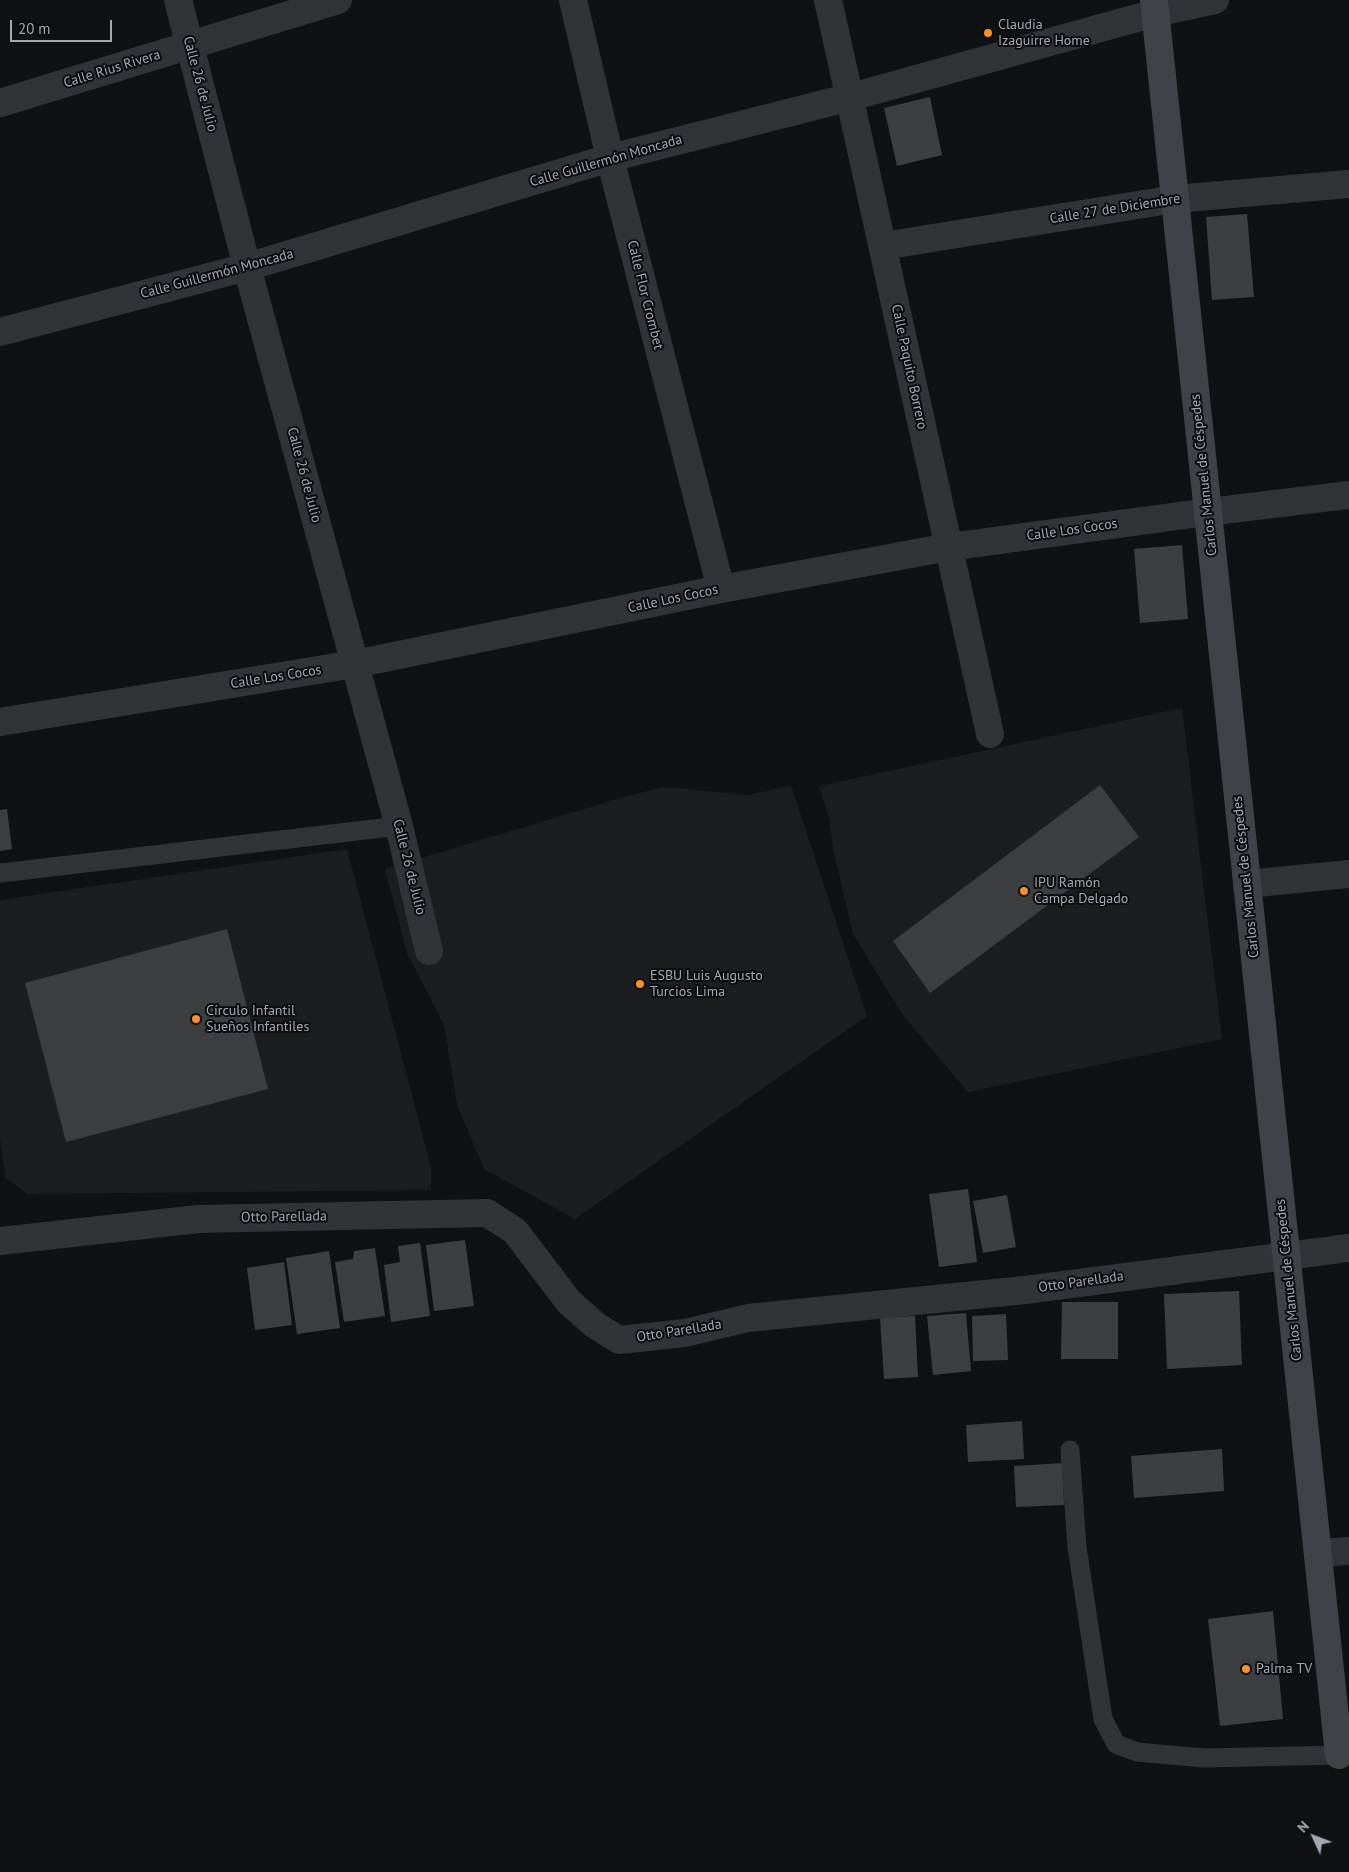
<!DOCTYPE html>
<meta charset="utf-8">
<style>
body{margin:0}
#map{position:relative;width:1349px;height:1872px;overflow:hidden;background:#101112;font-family:"PT Sans",sans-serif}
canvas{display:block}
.north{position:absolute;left:1289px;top:1812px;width:50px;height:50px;-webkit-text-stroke:4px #0b0c0d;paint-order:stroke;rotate:313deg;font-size:14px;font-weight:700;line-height:20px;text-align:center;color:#a1a9b3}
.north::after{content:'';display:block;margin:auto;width:18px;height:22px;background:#a1a9b3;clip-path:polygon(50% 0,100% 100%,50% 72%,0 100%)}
.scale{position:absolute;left:10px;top:20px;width:102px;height:22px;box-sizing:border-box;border:2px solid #a1a9b3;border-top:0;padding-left:6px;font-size:15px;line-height:18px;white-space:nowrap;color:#a1a9b3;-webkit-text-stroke:4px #0b0c0d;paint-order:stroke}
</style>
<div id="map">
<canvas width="1349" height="1872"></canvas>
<div class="north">N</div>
<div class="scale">20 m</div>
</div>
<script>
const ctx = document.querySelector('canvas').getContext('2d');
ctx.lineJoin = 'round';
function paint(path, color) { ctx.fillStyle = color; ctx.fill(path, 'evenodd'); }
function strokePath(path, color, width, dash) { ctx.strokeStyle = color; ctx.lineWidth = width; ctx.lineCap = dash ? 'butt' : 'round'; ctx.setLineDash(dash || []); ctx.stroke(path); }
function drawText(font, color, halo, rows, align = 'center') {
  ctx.font = font + ' "PT Sans",sans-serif'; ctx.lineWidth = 4; ctx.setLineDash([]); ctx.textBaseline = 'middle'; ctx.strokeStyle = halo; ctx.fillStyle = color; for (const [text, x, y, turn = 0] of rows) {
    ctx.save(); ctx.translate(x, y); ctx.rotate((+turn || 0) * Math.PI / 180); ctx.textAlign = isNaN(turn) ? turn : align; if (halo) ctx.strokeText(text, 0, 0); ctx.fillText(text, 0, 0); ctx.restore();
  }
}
paint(new Path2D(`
 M1182,708L1222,1039L968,1092L902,1014L853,934L833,849L829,818L819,786Z
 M791,785L867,1016L575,1219L484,1169L457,1105L444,1025L407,953L385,869L617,799L663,787L748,795Z
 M347,849L431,1167V1190L27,1194L5,1177L0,1138V900Z`), '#1c1d1f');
paint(new Path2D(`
 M930,97L942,155L897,166L884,108Z
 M1247,214L1254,297L1212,300L1206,217Z
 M1182,545L1188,619L1140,623L1134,549Z
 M1100,785L1139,837L930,993L893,941Z
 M7,809L12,849L0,851V810Z
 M227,929L268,1089L66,1142L25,983Z
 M968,1189L977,1262L939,1267L929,1194Z
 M1007,1195L1016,1247L983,1253L973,1201Z
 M465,1240L474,1306L434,1311L426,1245Z
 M420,1243L430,1316L391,1322L384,1265L400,1262L398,1246Z
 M375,1248L385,1316L344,1322L335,1262L353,1259L354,1251Z
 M329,1251L340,1328L297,1334L286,1258Z
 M284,1262L292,1325L255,1330L247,1268Z
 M1239,1291L1242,1365L1167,1369L1164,1294Z
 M1062,1302H1118V1359H1061Z
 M966,1313L971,1371L933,1375L927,1316Z
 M1006,1314L1008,1360L973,1361L972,1316Z
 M915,1316L918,1377L884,1379L880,1318Z
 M1022,1421L1024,1459L968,1462L966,1425Z
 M1222,1449L1224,1491L1134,1498L1131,1456Z
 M1062,1463L1064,1505L1016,1507L1014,1466Z
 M1273,1611L1283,1719L1220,1726L1208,1619Z`), '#3c3f42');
strokePath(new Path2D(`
 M0,873L399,826
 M1070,1450L1077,1547L1103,1719L1116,1744L1137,1752L1204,1758L1339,1755`), '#313337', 19);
strokePath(new Path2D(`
 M178,0L247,267L399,826L429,951
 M573,0L610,158L721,589
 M828,0L990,734
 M0,103L338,0
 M883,246L1175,199L1349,184
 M0,332L247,267L610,158L851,97L1155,13L1215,0
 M0,722L355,664L721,589L949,547L1208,512L1349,495
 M1247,884L1349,874
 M0,1241L198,1219L487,1213L515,1231L569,1302L595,1325L619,1340L685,1333L748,1318L1025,1290L1349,1248
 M1318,1553L1349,1551`), '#313337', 28);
strokePath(new Path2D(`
 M1154,0L1339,1755`), '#3f4247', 28);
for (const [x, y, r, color] of [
 [988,33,5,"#fa9020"],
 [1024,891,5,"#fa9020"],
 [640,984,5,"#fa9020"],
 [196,1019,5,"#fa9020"],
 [1246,1669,5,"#fa9020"]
]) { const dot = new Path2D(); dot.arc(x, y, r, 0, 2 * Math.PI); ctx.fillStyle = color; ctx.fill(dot); strokePath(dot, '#0b0c0d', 2); }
drawText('14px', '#a1a9b3', '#0b0c0d', [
 ["Claudia",998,25],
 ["Izaguirre Home",998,41],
 ["IPU Ramón",1034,883],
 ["Campa Delgado",1034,899],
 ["ESBU Luis Augusto",650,976],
 ["Turcios Lima",650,992],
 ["Círculo Infantil",206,1011],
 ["Sueños Infantiles",206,1027],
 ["Palma TV",1256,1669]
], 'left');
drawText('14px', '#a1a9b3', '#0b0c0d', [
 ["Calle Rius Rivera",112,69,-17],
 ["Calle 26 de Julio",200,84,75],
 ["Calle Guillermón Moncada",606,161,-16],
 ["Calle 27 de Diciembre",1115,209,-9],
 ["Calle Guillermón Moncada",217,274,-15],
 ["Calle Flor Crombet",645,295,76],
 ["Calle Paquito Borrero",909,367,78],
 ["Calle 26 de Julio",304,475,75],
 ["Carlos Manuel de Céspedes",1204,475,-96],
 ["Calle Los Cocos",1072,530,-8],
 ["Calle Los Cocos",673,599,-12],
 ["Calle Los Cocos",276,677,-9],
 ["Calle 26 de Julio",409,867,76],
 ["Carlos Manuel de Céspedes",1246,877,-96],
 ["Otto Parellada",284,1217,-1],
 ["Carlos Manuel de Céspedes",1289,1280,-96],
 ["Otto Parellada",1081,1282,-8],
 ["Otto Parellada",679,1331,-9]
]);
</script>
